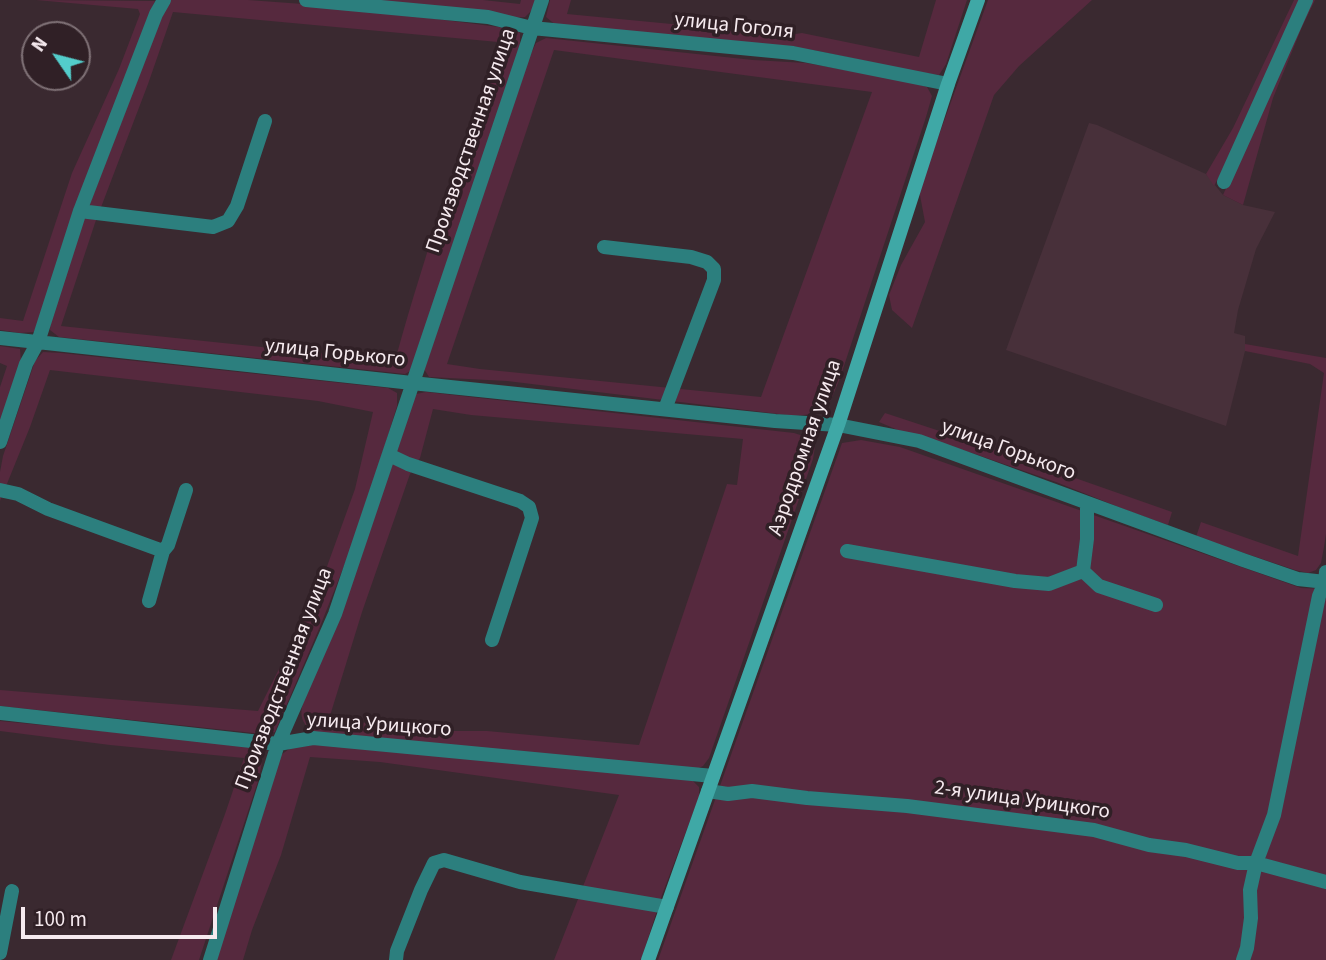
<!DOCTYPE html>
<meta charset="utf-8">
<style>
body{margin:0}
#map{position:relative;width:1326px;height:960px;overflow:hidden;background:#3a2930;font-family:"Source Sans 3",sans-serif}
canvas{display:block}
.north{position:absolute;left:21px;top:21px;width:70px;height:70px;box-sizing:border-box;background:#302026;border:2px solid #7f7176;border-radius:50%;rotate:305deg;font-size:19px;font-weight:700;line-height:28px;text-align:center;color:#f6eaef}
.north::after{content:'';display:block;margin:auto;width:24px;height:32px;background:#53cdcb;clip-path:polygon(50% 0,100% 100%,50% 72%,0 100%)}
.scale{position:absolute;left:21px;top:907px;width:196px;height:32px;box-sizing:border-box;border:4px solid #f6eaef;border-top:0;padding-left:9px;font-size:21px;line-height:24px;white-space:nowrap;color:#f6eaef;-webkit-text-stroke:5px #302026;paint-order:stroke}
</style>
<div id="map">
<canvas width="1326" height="960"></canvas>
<div class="north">N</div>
<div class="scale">100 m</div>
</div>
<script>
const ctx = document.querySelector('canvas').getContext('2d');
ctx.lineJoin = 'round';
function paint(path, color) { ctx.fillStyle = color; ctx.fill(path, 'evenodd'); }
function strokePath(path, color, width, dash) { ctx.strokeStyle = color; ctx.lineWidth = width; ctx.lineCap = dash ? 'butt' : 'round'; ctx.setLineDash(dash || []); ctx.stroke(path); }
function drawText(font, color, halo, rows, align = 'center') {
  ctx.font = font + ' "Source Sans 3",sans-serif'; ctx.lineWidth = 7; ctx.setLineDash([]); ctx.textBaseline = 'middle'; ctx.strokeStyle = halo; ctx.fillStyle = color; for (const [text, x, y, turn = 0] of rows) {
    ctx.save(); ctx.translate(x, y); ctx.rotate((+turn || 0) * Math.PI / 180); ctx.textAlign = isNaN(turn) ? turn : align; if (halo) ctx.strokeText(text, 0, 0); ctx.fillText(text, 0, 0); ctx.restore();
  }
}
paint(new Path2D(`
 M1089,123L1097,125L1206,174L1223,195L1243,205L1275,212L1256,249L1238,310L1234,333L1245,336V351L1226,426L1006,350Z`), '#48303a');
paint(new Path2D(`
 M36,0L155,1L39,320L34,332L20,333L0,330V318L23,321L72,173L119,69L140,14L138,9Z
 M168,0H248L344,7L514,29L520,33V46L412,370L405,374L59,337L50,330L51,317L82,224ZM173,12L498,42C485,90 466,137 449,185C430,243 411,302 395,361L61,326L95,223L148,84Z
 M362,0H483L520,4L521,0H536L533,9L525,17L511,18Z
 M550,0H571L567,14L703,27L775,37L802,33L919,57L936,0H967L946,64L939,75L917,72L813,50L557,26L546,17Z
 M988,0H1092L1019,66L994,95L912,328L892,310L889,295L901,265L925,222L919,190Z
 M1294,0H1303L1240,137L1214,186L1206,174L1233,128Z
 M1310,0H1315L1302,27L1273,98L1243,205L1223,195Z
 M546,38L753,60L806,63L903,80L927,87L932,96L926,117L840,378L831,400L820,413L795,416L507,381L429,377L424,369L529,58L536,43ZM554,50L872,92L761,397L480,369L447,364Z
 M1245,344L1326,358V534L1324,547L1321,563L1316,570L1308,573L1295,570L1196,537L1201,522L1298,556L1324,373L1310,364L1245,351Z
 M0,346L20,349L21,361L0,428V387L7,366L0,363Z
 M43,352L61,353L388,388L397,393V406L361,523L321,624L275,732L263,734L0,706V690L258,711L286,655L306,605L325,572L355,489L373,412L318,401L50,370L30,427L0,501V472L3,456L35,361Z
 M426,392L794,433L810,438L815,447L813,459L709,758L703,766L695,770L313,733C295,717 302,708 308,687L416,394ZM433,409L471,415L743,439L737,485L727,484L639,745L487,731H446L329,719L362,612L410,474L420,458Z
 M885,413L967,440L1172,512L1168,525L1131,512L1056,482L972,453L905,433L879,422Z
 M861,440L900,447L1301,588L1326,589V960H658L842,443Z
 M0,721L248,745C268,754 262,759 259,778L199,960H171L225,814L244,758L110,745L0,731Z
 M314,743L692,780L699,787V797L662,895L641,960H554L619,795L380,762L310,757L281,855L252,930L243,960H215L281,755L293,746Z`), '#56293e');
strokePath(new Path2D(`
 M306,0L488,17L532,28L793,53L948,84
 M1224,182L1306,0
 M80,211L213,227L228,221L237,206L265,121
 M604,247L691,257L707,262L714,269V280L665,409
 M0,338L412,383L775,421L838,425L919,441L1243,560L1298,579L1326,582
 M0,442L26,364L38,342L80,211L156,14L164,0
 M389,455L408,464L520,501L529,507L532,518L492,640
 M0,490L18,494L48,509L163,551
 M847,551L1015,581L1049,584L1083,571L1099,586L1156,605
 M1083,571L1087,539V503
 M149,601L163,551L168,545L186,490
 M0,713L278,744L313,738L713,776
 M708,791L728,794L752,791L807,798L907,806L1094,830L1149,845L1186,850L1238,863H1256L1326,882
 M0,953L12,891
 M210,960L278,744L335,614L542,0
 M396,960L397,951L421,890L434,863L444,860L520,882L667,907
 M1243,960L1247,948L1251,918L1250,890L1256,863L1274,815L1319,596L1325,582L1326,572`), '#2c7f7e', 14);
strokePath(new Path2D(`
 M648,960L838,425L948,84L978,0`), '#3fa8a6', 14);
drawText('21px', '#f6eaef', '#302026', [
 ["улица Гоголя",734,27,6],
 ["Производственная улица",472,141,-71],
 ["улица Горького",335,354,6],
 ["Аэродромная улица",806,448,-71],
 ["улица Горького",1008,451,20],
 ["Производственная улица",285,679,-69],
 ["улица Урицкого",379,726,4],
 ["2-я улица Урицкого",1022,801,8]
]);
</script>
